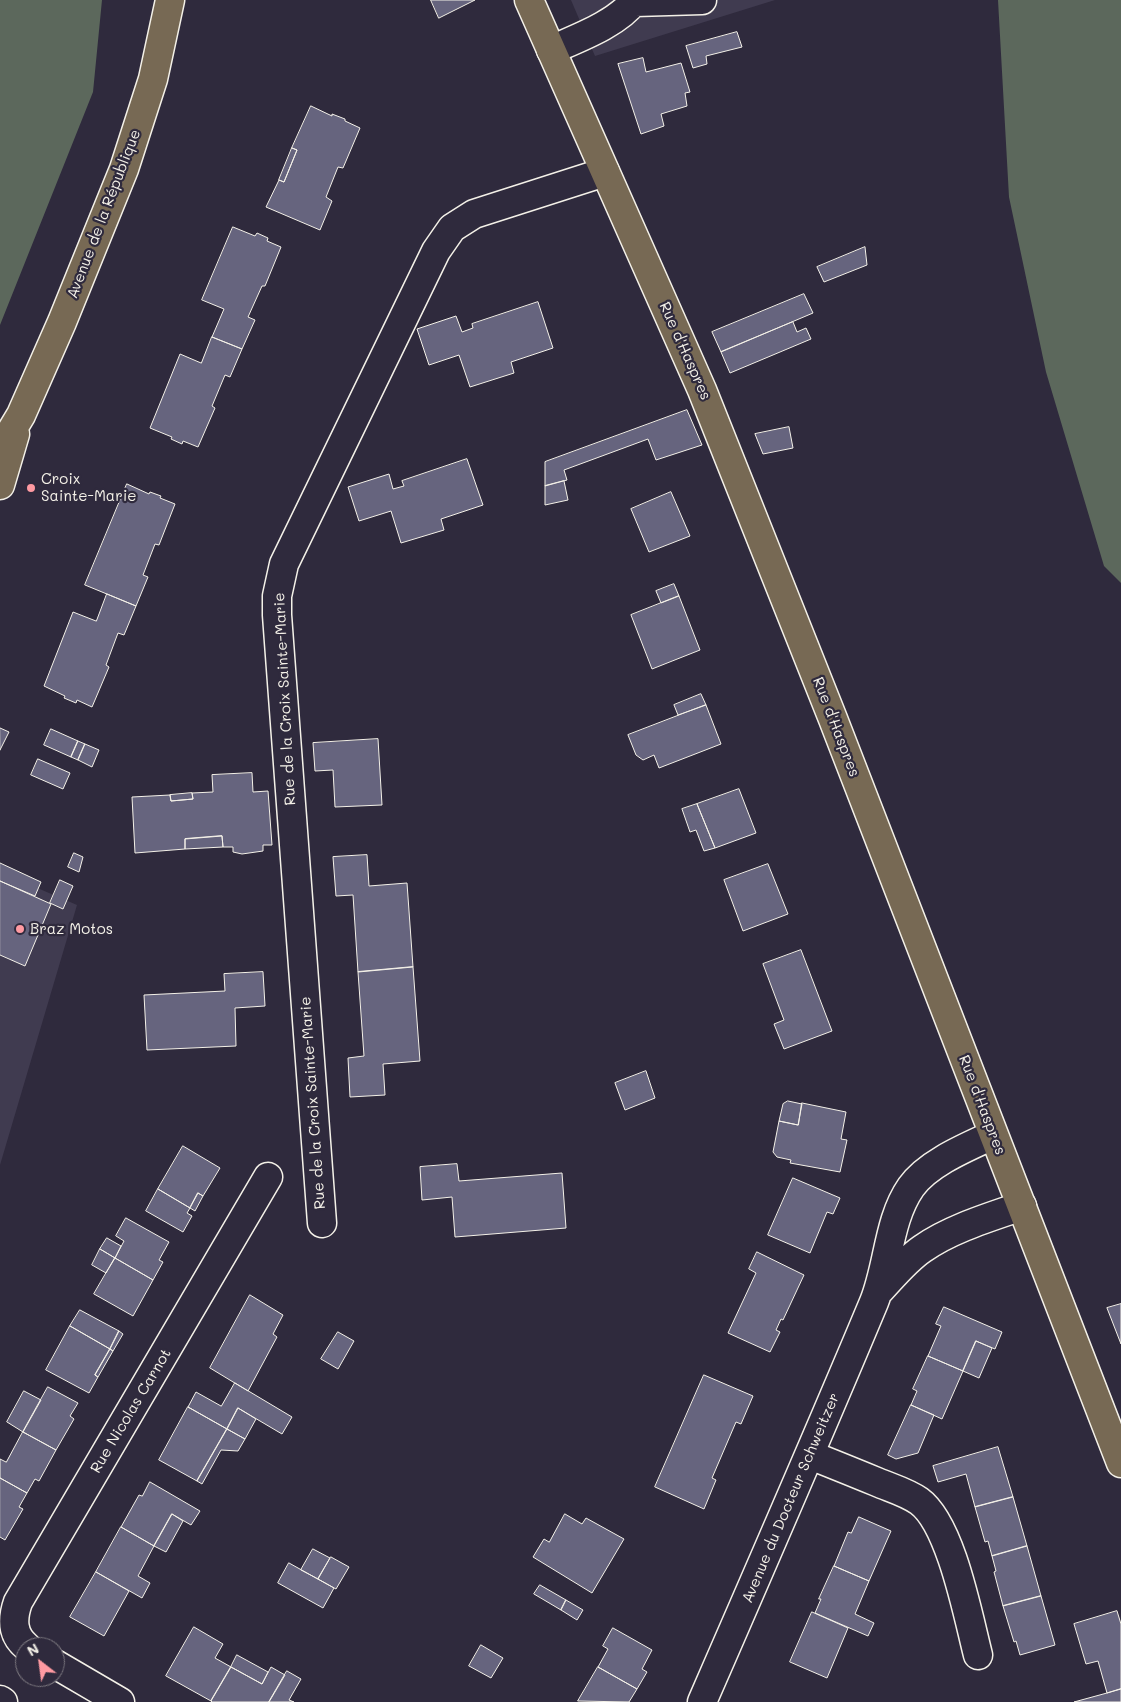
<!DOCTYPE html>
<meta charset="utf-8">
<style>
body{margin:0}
#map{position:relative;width:1121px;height:1702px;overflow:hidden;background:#2f2a3d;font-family:Mali,sans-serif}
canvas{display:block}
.north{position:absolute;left:15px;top:1637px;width:50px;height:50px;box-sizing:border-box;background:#2f2a3d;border:1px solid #7e7a81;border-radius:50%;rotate:330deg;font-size:14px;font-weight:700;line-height:20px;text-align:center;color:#f4f1e8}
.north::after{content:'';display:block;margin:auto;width:18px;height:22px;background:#ff9aa2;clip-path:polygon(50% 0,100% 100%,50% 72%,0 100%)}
</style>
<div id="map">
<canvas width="1121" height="1702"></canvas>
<div class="north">N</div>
</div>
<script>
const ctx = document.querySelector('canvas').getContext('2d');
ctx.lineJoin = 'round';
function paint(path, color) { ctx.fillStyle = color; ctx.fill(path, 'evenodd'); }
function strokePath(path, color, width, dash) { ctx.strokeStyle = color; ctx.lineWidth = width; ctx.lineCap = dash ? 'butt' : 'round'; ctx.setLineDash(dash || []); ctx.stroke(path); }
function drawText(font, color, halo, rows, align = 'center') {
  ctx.font = font + ' Mali,sans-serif'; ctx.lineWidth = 4.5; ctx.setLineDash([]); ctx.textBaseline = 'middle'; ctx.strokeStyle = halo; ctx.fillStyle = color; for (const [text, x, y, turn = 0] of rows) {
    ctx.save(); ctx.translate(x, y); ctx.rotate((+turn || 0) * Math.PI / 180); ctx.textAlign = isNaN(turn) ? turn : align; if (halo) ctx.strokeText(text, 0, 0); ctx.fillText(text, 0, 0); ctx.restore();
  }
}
paint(new Path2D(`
 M571,0H775L595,56Z
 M0,872L77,905L0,1165Z`), '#403b50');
paint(new Path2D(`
 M0,0H102L93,92L0,325Z
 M998,0H1121V583L1104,566L1046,372L1009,197Z`), '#5c685c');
const building = new Path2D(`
 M431,0H475L439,18Z
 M737,32L742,47L706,56L707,64L693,68L686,46Z
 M643,58L646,72L681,63L690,92L685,93L687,106L661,114L664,126L641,134L618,64Z
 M311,106L332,116V114L345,119V121L360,128L343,168L338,167L326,197L332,201L320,230L266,207L279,180L284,182L297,150L292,148Z
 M292,148L297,150L284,182L279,180Z
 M233,227L255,236L257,233L268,238L267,241L281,247L265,286H262L248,317L255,320L242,349L212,337L224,309L202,300Z
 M865,247L867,265L824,282L817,267Z
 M804,294L813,313L721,352L712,332Z
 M538,302L553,348L511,362L514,373L470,387L459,355L429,365L417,329L456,316L462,332L473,328L472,324Z
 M793,322L797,332L806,328L811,339L730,373L721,352Z
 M212,337L242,349L230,377L225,375L212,406L215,408L198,447L183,441L182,444L171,439L172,437L150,428L180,354L201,363Z
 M687,410L702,445L656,460L648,439L564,470L567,480L545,486V462Z
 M789,427L793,448L763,454L755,434Z
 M467,459L483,505L441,519L444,530L401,543L391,511L359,521L348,487L389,474L393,489L404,486L402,481Z
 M564,481L568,500L545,505V486Z
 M127,484L149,494L150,492L161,496L160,498L175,504L159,545L155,544L143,575L148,577L136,606L85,585Z
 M671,492L690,536L649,552L631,509Z
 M674,584L679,596L661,603L656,591Z
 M107,594L136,606L124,635L118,633L106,665L109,667L92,707L77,700L76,703L64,698L65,696L44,686L73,612L96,621Z
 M679,596L700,650L652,669L631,615Z
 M701,694L706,705L678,715L674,705Z
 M706,705L721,744L659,768L654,755L643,760L636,755L628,735Z
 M0,728L9,732L0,750Z
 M51,729L78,741L71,757L44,745Z
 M378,739L382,805L335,807L333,770L315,771L313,743Z
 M78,741L85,744L78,760L71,757Z
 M85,744L99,750L92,767L78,760Z
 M38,759L70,773L63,789L31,775Z
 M252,773L253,792L268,791L272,845H263V851L242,854L233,852V847H223L222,836L185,839V849L135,853L132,797L170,795L171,801L193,799L192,793L213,792L212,775Z
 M739,789L756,833L715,848L697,804Z
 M192,793L193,799L171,801L170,795Z
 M697,804L715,848L704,851L696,830L690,832L682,809Z
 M222,836L223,847L185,849V839Z
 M74,853L83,857L79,872L68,867Z
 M367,855L369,886L407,883L413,967L358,972L353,895L336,896L333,857Z
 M0,863L41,882L35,896L0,881Z
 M768,864L788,914L743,931L724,880Z
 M60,880L73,886L63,909L50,903Z
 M0,881L51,904L25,966L0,955Z
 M801,950L832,1031L784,1049L774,1024L784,1020L763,964Z
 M413,967L420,1061L383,1064L385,1095L350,1097L348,1058L364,1056L358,972Z
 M263,972L265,1006L235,1008L236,1046L147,1050L144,995L225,991L224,974Z
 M646,1071L655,1098L625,1110L615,1083Z
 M788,1101L802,1104L798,1125L779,1121L783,1104Z
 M802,1103L846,1112L841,1139L847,1140L840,1172L790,1163L791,1160L777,1157L773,1152L779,1121L798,1125Z
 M183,1146L220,1168L203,1196L198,1193L190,1208L158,1189Z
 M457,1164L459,1181L562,1173L566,1228L455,1237L452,1197L422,1200L420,1167Z
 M793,1178L840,1198L833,1214L827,1212L810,1253L768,1235Z
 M158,1189L190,1208L187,1213L192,1216L183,1232L146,1211Z
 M198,1193L203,1196L195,1211L190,1208Z
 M126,1218L169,1242L159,1260L163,1262L153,1280L115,1258L124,1241L116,1236Z
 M107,1238L121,1246L115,1258L100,1249Z
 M100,1249L115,1258L106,1273L92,1265Z
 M757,1252L804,1275L783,1320L781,1319L776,1330L780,1332L770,1352L728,1333L756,1273L749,1269Z
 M115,1258L153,1280L133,1316L94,1294Z
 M250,1295L283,1315L273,1334L277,1337L248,1391L210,1368Z
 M1121,1304V1344L1107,1308Z
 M944,1307L1002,1332L995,1349L976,1341L963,1371L928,1356L941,1326L936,1324Z
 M80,1310L119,1331L110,1349L70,1326Z
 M70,1326L110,1349L95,1375L98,1377L89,1393L46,1370Z
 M119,1331L123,1334L113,1351L110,1349Z
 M338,1332L354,1341L338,1369L321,1359Z
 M976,1341L992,1348L979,1378L963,1371Z
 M110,1349L113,1351L98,1377L95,1375Z
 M928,1356L963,1371L942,1419L911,1405L917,1391L913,1389Z
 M704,1375L753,1396L741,1424L736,1422L712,1478L716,1480L704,1509L655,1487Z
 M235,1383L292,1417L282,1434L238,1408L227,1429L188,1407L196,1392L221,1406Z
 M48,1387L78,1403L70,1416L74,1419L56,1450L23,1432Z
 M24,1391L41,1400L23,1432L7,1422Z
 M911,1405L934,1415L918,1453L896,1459L888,1455Z
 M188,1407L227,1429L197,1481L159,1460Z
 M238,1408L256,1419L245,1439L227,1429Z
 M227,1429L245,1439L238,1451L221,1450L202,1484L197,1481Z
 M23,1432L56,1450L39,1481L35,1479L27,1493L0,1478V1459L6,1462Z
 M998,1447L1013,1497L975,1507L966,1474L938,1482L933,1466Z
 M0,1478L27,1493L19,1507L23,1509L5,1540L0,1537Z
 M150,1482L200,1511L191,1525L172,1514L154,1546L121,1527L139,1495L142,1496Z
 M1013,1497L1027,1546L992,1556L988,1541L985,1542L975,1507Z
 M172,1514L183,1521L166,1552L154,1546Z
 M565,1514L582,1524L586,1518L624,1539L592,1593L533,1557L544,1539L549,1542Z
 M859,1517L891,1531L869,1581L834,1566L848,1532L851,1533Z
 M121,1527L154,1546L138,1576L150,1583L142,1598L96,1572Z
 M1027,1546L1041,1596L1003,1606L994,1572L996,1571L992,1556Z
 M313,1549L330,1558L318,1579L301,1570Z
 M331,1557L349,1567L336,1589L318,1579Z
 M289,1563L334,1588L323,1608L278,1583Z
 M834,1566L869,1581L855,1614L874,1623L868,1636L815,1613L821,1599H819Z
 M96,1572L129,1591L104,1636L70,1617Z
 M540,1585L566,1600L561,1610L534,1594Z
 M1041,1596L1055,1645L1020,1655L1016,1641L1014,1642L1003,1606Z
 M566,1600L583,1610L577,1620L561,1610Z
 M1117,1611L1121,1624V1689L1107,1693L1098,1661L1086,1664L1074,1624Z
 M812,1612L848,1628L827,1678L790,1662Z
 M194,1627L223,1644L215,1658L231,1667L211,1701L166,1676Z
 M613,1628L652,1650L642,1669L647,1672L637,1689L598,1667L608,1649L603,1646Z
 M481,1645L503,1658L491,1678L469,1666Z
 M237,1655L268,1672L262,1684L231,1667Z
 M231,1667L262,1684L271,1667L285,1675L269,1702H212L211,1701Z
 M598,1667L637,1689L629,1702L578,1701Z
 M287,1671L301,1679L289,1700L294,1702H269Z
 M1121,1689V1702H1074L1107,1693Z`);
paint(building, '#66647e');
strokePath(building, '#f4f1e8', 1);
const minor = new Path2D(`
 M635,2L702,0
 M551,50C578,38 617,24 635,0
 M322,1223L277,615V596L284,564L436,251L452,228L474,214L605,172
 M880,1290C894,1275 906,1260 922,1249C950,1229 990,1217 1022,1206
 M810,1455C833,1464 855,1473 877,1482C891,1488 906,1492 919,1501C951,1524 968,1616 978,1655
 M27,1647C12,1635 12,1619 18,1602L268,1177
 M55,1664L120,1702
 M0,1700L3,1702
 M702,1702C760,1569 818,1436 874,1302C889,1265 888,1220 911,1187C928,1163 967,1147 993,1135`);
const major = new Path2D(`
 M529,0L702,390L833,719L1121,1463
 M0,450L21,415L62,322L124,169L153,79L170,0
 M0,485L15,434`);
strokePath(minor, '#f4f1e8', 31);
strokePath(major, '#f4f1e8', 31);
strokePath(minor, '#2f2a3d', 28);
strokePath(major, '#776954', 28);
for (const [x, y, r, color] of [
 [31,488,5,"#ff9aa2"],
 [20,929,5,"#ff9aa2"]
]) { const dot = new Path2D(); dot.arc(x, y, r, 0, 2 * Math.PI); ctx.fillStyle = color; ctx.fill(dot); strokePath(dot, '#2f2a3d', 2); }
drawText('15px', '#f4f1e8', '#2f2a3d', [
 ["Avenue de la République",104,214,-69],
 ["Rue d'Haspres",685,351,66],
 ["Rue de la Croix Sainte-Marie",285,699,-93],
 ["Rue d'Haspres",836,727,69],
 ["Rue de la Croix Sainte-Marie",313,1103,-94],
 ["Rue d'Haspres",982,1105,69],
 ["Rue Nicolas Carnot",131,1411,-59],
 ["Avenue du Docteur Schweitzer",791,1498,-67]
]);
drawText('15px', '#f4f1e8', '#2f2a3d', [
 ["Croix",41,479],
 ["Sainte-Marie",41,496],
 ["Braz Motos",30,929]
], 'left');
</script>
